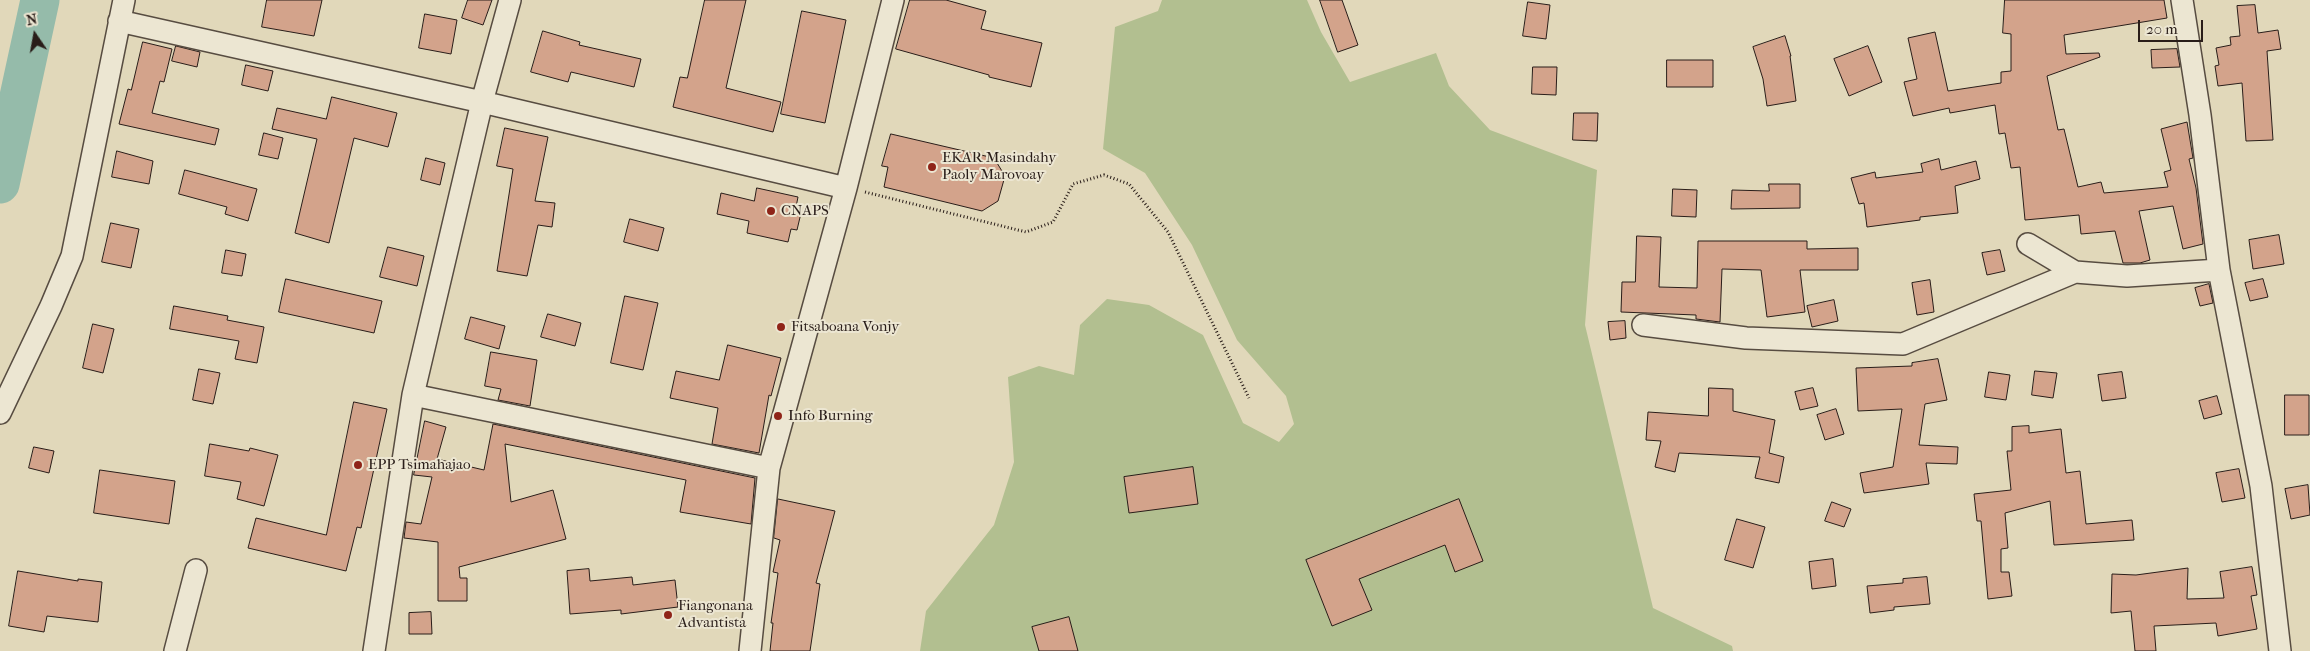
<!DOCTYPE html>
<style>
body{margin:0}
#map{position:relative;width:2310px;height:651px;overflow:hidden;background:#e1d8ba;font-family:"IM FELL French Canon",serif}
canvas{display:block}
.north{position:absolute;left:10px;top:10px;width:50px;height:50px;-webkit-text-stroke:4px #ece6d2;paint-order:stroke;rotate:348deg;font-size:14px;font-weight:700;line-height:20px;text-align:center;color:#291d19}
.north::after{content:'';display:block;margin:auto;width:18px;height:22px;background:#291d19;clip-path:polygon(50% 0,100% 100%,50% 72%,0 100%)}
.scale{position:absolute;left:2138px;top:20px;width:65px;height:22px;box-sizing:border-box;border:2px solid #291d19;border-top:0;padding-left:6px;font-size:15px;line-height:18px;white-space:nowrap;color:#291d19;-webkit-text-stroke:4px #ece6d2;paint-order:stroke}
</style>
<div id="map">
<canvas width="2310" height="651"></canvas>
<div class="north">N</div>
<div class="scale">20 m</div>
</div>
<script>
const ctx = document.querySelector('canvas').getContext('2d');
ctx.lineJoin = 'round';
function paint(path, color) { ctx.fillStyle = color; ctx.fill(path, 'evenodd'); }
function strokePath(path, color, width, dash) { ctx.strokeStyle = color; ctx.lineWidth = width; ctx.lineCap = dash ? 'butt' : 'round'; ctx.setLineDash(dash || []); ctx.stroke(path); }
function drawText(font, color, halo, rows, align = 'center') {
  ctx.font = font + ' "IM FELL French Canon",serif'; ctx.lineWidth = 4; ctx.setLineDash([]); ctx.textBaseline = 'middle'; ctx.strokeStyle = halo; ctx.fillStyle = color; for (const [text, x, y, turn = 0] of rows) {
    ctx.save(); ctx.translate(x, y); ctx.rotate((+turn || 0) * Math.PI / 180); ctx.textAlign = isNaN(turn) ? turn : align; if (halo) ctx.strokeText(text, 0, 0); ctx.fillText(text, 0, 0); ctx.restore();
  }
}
paint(new Path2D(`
 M1162,0H1307L1321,32L1350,82L1436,53L1449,86L1490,130L1597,170L1585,325L1653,608L1732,646L1733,651H920L926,611L994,525L1014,462L1008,377L1039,366L1074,375L1080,325L1107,299L1149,305L1203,335L1243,423L1279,442L1294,424L1286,396L1237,340L1192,245L1145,173L1103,149L1115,27L1158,11Z`), '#b2bf90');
strokePath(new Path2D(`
 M0,184L40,0`), '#95bbaa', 39);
const building = new Path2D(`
 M267,0H322L314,36L262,27Z
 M468,0H492L483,25L462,18Z
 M705,0H746L726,88L781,102L773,132L673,107L680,77L687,78Z
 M910,0H946L986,11L981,29L1042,43L1031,87L989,77V75L896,49Z
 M1320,0H1342L1358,45L1338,52Z
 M2005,0H2164L2167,18L2064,35L2066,54L2099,53L2100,57L2047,76L2058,130L2064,129L2078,187L2101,182L2104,193L2168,187L2164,172L2171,170L2161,129L2187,122L2193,158L2189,159L2196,188L2203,244L2183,249L2173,206L2139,211L2150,260L2140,263H2123L2115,231L2081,234L2079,215L2025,220L2020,167L2011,168L2005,133L1999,134L1995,105L1950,113L1949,108L1913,116L1904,82L1917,79L1908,38L1935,32L1948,91L2001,83V72L2011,71V34L2003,33Z
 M1528,2L1550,5L1546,39L1523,36Z
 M2255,5L2258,33L2278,30L2281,49L2267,51L2273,140L2246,141L2242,83L2218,86L2215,66L2219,65L2216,48L2231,45L2230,37L2240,36L2237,6Z
 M802,11L846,20L825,123L781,114Z
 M425,14L457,20L451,54L419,48Z
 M543,31L580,42L579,45L641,59L634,87L571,72L568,82L531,72Z
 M1785,36L1791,56H1790L1796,101L1767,106L1763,79L1753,47Z
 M143,42L172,49L164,82L160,81L152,113L219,129L215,145L119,124L128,89L131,90Z
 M176,46L200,52L197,67L172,61Z
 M1868,46L1882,82L1849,96L1834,59Z
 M2177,49L2180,67L2152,68L2151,50Z
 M1667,60H1713V87H1667Z
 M246,65L273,71L268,91L242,85Z
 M1533,67H1557L1556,95L1532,94Z
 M332,97L397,113L388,147L354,138L329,243L295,233L317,139L272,129L277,108L326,119Z
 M1574,113H1598L1597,141L1573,140Z
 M505,128L548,137L535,201L555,203L552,227L538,225L527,276L497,271L513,169L497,166Z
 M264,133L283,138L278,159L259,155Z
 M891,134L994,158L1005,176L998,201L982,211L884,187L888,167L882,166Z
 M117,151L153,161L149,184L112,177Z
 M426,158L445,163L440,185L421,180Z
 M1939,159L1941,170L1976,161L1980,179L1955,186L1958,213L1920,217V220L1867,227L1864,203L1859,204L1851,178L1875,172L1876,178L1923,172L1921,164Z
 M185,170L257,189L248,221L225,214L227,207L179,194Z
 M1769,184H1800V208L1731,209L1732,190L1769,191Z
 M757,188L798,197L795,212L801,213L797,230L791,229L788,242L747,233L749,221L717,214L721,193L754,201Z
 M1673,189L1697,190L1696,217L1672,216Z
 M630,219L664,228L658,251L624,242Z
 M111,223L139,229L131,268L102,262Z
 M2279,235L2284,264L2253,269L2249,240Z
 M1637,236L1661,237L1659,287L1697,288L1698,241H1807V249L1858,248V270H1800L1805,312L1767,317L1761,270L1722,269L1720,322L1696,319V315L1621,312L1622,282H1635Z
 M388,247L424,256L417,286L380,277Z
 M226,250L246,254L242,276L222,273Z
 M2000,250L2005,271L1987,275L1982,253Z
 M286,279L382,301L374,333L279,312Z
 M2263,279L2268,297L2250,301L2245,283Z
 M1930,280L1934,312L1917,315L1912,283Z
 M2209,284L2213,303L2200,306L2195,288Z
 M625,296L658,303L643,370L611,363Z
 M1834,300L1838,321L1812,327L1807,306Z
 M174,306L228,316L227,320L264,327L257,363L235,359L239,341L170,329Z
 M548,314L581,323L575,346L541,337Z
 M471,317L505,326L499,349L465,339Z
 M1625,321L1626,338L1610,340L1608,322Z
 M93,324L114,329L103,373L83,368Z
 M728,345L781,358L771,396L769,395L759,453L712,444L718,408L670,398L676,371L719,380Z
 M491,352L537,360L530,406L498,400L501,389L485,386Z
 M1938,359L1947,400L1925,404L1919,445L1958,447L1957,464L1926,463L1929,484L1864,493L1860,473L1893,467L1902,409L1858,411L1856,368L1912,366V363Z
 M199,369L220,373L213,404L193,400Z
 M2035,371L2057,373L2053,398L2032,395Z
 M1989,372L2010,375L2006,400L1985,397Z
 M2122,372L2126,398L2102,401L2098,375Z
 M1709,388L1733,389V411L1775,420L1769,453L1784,457L1779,483L1755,478L1760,457L1679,453L1675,472L1655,467L1661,441L1646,440L1648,412L1708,416Z
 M1813,388L1818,406L1800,410L1795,392Z
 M2285,395H2309V435H2285Z
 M2217,396L2222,414L2204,419L2199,401Z
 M354,402L387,409L361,528L357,527L346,571L248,548L256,518L326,535Z
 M1836,409L1844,434L1825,440L1817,415Z
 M425,421L446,427L437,459L484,470L493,424L755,478L751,524L680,512L686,480L505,444L511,502L553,490L566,539L459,567L460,578H467V601H438V542L404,538L406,522L421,524L432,477L414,475Z
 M2029,426V433L2061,429L2066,473L2080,471L2086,524L2132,520L2134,540L2054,545L2050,501L2005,513L2008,548L2001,549V572H2009L2012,596L1988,599L1981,521H1977L1974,494L2011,490L2007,451H2012V427Z
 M210,444L249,451L250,448L278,455L264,506L237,499L241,482L205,476Z
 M34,447L54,451L49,473L29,468Z
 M1193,467L1198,504L1129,513L1124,477Z
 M2239,469L2245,498L2222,502L2216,473Z
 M100,470L175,481L169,524L94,513Z
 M2308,485L2310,515L2291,519L2285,489Z
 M778,499L835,511L816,583L820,584L810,651H770L773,623H771L778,573L773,572L780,540L774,538Z
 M1459,499L1483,561L1455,572L1445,545L1359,579L1372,610L1332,626L1306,560Z
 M1832,502L1851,509L1844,527L1825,521Z
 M1737,519L1765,527L1753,568L1725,560Z
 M1833,559L1836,586L1812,589L1809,562Z
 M2252,567L2257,595L2251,596L2257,629L2218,636L2216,623L2154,626L2156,651H2135L2131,611L2111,613L2112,574L2136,575L2188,568L2187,599L2224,598L2220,572Z
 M589,569L590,581L632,577L633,585L675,580L678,607L621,614V610L570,614L567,571Z
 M18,571L78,581V579L102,582L98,622L47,616L44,632L9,626Z
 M1927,577L1930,604L1894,607V610L1870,613L1867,586L1903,583V579Z
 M431,612L432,634H409V613Z
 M1069,617L1078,651H1039L1032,627Z`);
paint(building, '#d3a38b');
strokePath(building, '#291d19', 1);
const street = new Path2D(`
 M2182,0L2200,115L2219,270L2261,486L2280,651
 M119,21L482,102L846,188
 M2028,244L2075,272L2127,276L2219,270
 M1643,325L1746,338L1903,344L2075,272
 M413,395L769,468
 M0,413L51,306L72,256L124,0
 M175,651L196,570
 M374,651L413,395L482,102L510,0
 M750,651L769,468L846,188L893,0`);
strokePath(street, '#574c41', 24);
strokePath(new Path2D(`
 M865,192L1026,232L1053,222L1073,184L1104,175L1129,184L1168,232L1249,398`), '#291d19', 3, [1, 2.5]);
strokePath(street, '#ece6d2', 21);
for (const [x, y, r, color] of [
 [932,167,5,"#8f2418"],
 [771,211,5,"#8f2418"],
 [781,327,5,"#8f2418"],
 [778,416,5,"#8f2418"],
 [358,465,5,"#8f2418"],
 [668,615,5,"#8f2418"]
]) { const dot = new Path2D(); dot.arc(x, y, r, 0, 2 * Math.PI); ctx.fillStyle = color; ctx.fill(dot); strokePath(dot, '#ece6d2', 2); }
drawText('15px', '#291d19', '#ece6d2', [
 ["EKAR Masindahy",942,158],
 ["Paoly Marovoay",942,175],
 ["CNAPS",781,211],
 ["Fitsaboana Vonjy",791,327],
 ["Info Burning",788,416],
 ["EPP Tsimahajao",368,465],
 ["Fiangonana",678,606],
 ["Advantista",678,623]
], 'left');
</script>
